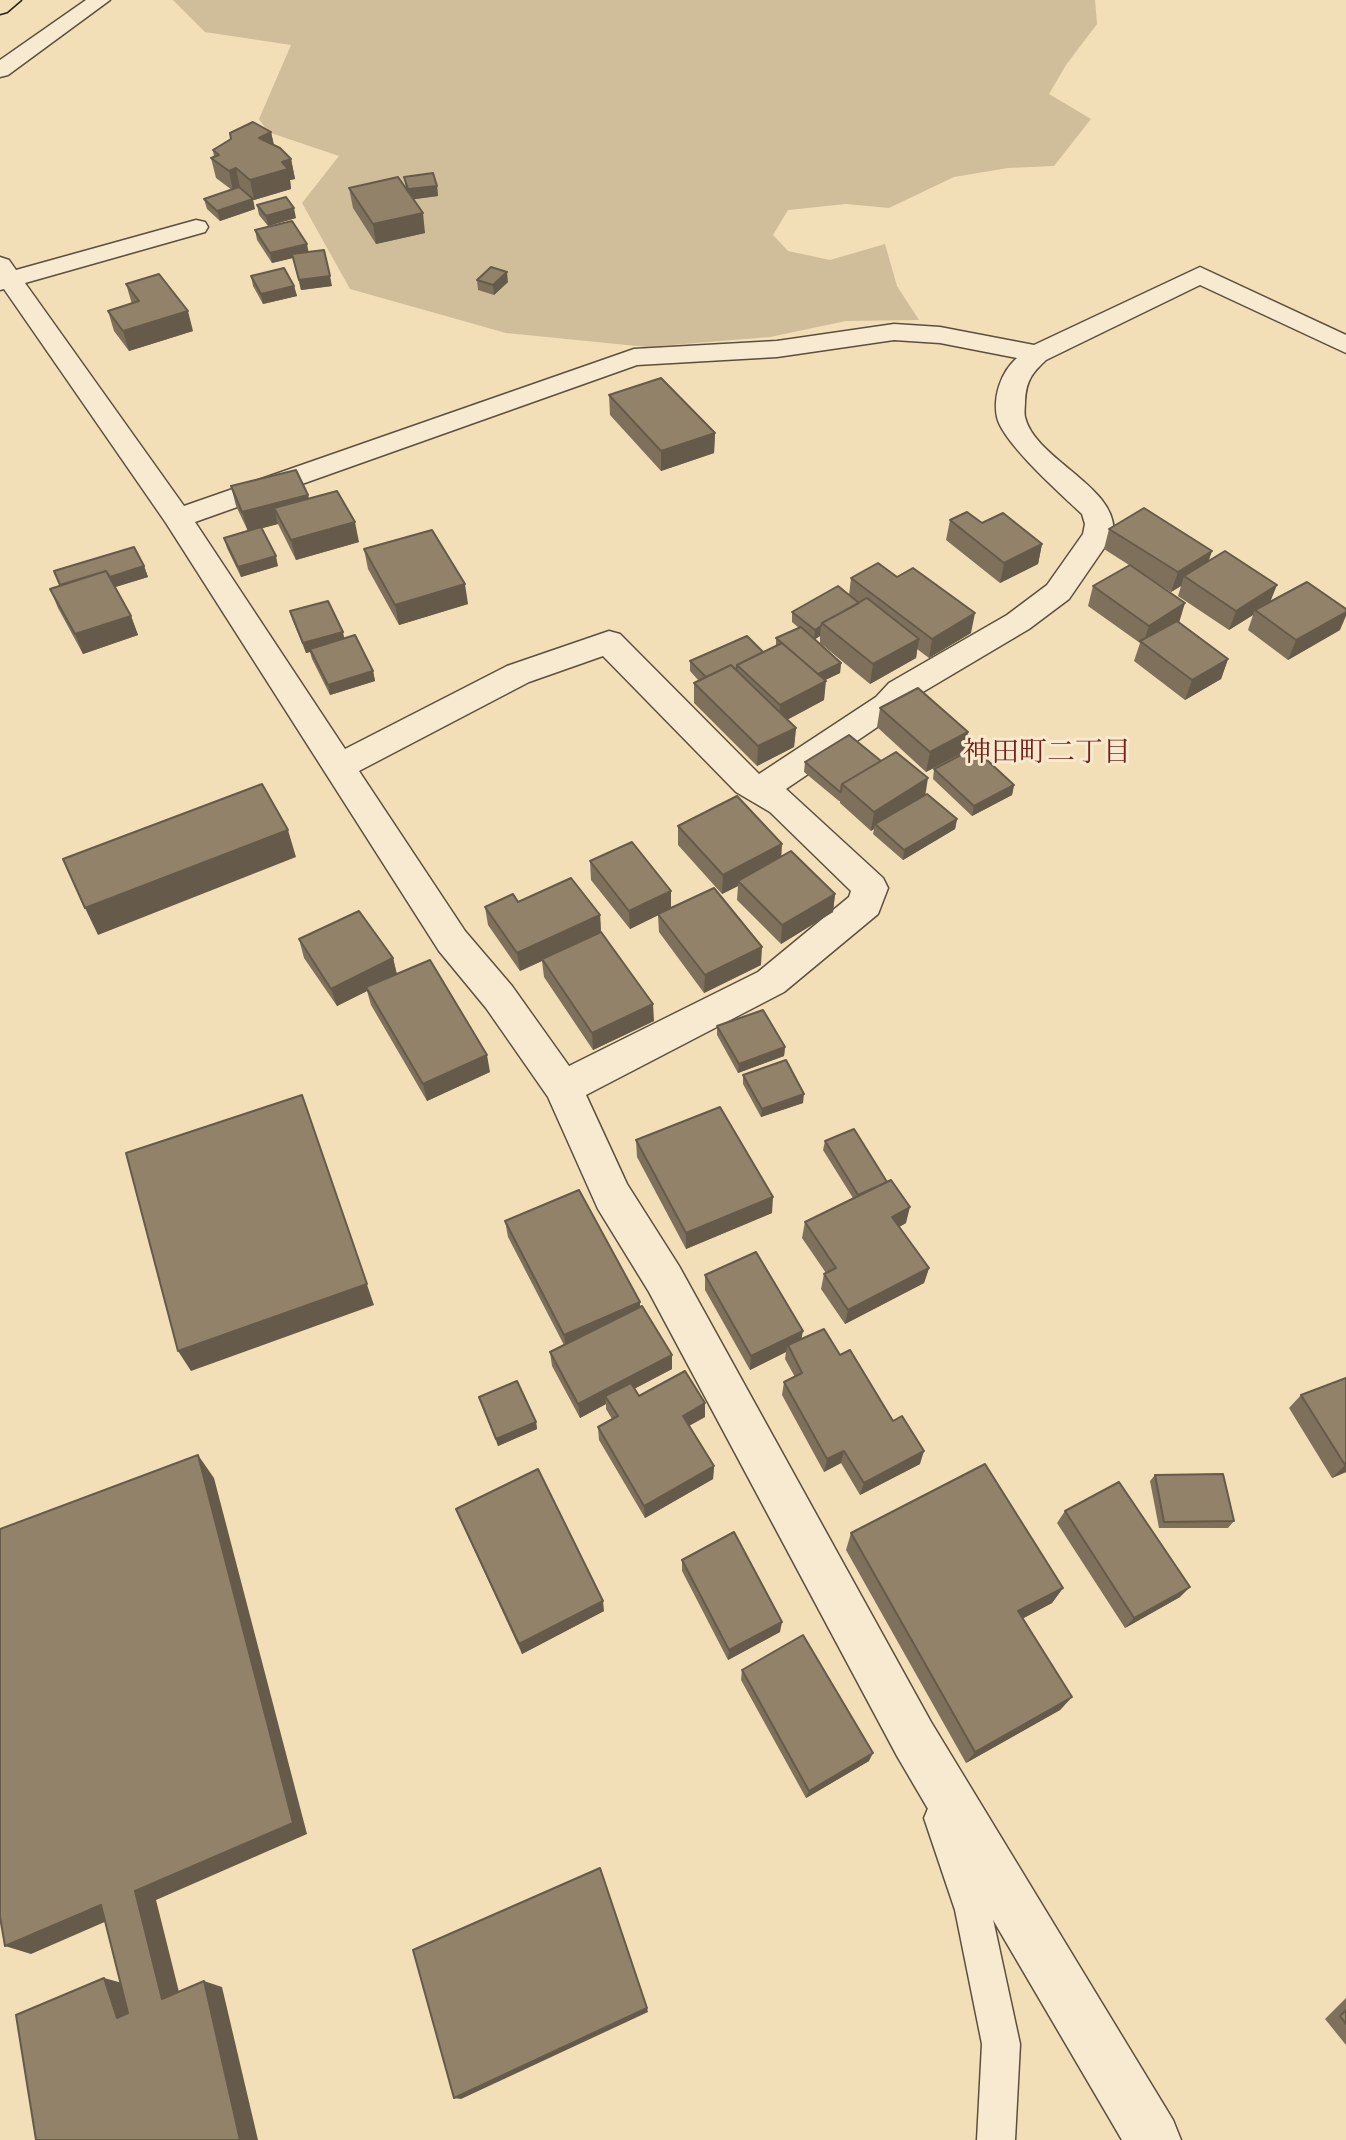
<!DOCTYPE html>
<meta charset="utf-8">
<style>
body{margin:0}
canvas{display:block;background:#f2deb7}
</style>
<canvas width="1346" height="2140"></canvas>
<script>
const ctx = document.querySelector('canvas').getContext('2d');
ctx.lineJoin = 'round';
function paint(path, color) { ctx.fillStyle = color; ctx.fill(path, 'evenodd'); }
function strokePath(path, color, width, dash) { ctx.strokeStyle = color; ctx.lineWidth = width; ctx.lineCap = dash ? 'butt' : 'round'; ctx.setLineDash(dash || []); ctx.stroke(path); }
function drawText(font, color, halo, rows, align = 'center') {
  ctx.font = font + ' "Sorts Mill Goudy","Noto Serif JP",serif'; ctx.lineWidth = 6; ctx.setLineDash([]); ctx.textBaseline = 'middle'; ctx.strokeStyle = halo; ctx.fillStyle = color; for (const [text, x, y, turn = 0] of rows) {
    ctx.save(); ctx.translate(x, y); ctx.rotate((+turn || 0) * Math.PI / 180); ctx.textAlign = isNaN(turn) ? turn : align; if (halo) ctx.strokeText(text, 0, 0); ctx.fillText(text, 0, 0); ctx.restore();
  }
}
paint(new Path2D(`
 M173,0H1095L1097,24L1066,65L1049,94L1091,119L1054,166L1008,168L954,177L889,208L846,204L788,210L773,235L788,251L830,260L885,244L897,286L919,320L846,321L770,337L647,347L506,333L350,289L302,203L339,156L268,132L259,119L291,45L205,32Z`), '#d0be9b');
const lane = new Path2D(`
 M941,1801L953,1806L991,1910L1020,2044L1015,2140H977L982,2044L955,1910L924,1818L929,1806Z`);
const street = new Path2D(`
 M86,0H110L8,75L0,77V60Z
 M196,220L205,222L208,227L205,232L25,283L184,506L634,349L777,341L894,324L940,327L1034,345L1200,267L1346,335V353L1200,285L1046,360C1032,373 1026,381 1025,401C1025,406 1024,413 1025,417C1035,460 1121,488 1113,535L1069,599L1029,629L911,699L898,713L786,789L883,878L888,888L878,914L784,992L586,1095L627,1184L679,1266L931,1722L1173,2120L1181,2140H1122L897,1756L649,1292L598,1209L548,1097L486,1008L439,951L166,523L4,289L0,290V257L9,260L16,270ZM894,340L940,343L1017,358C1001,372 993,396 997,417C1002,442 1062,495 1082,514L1085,524L1083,534L1047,585L1007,615L889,683L876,697L759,774L620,634L609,631L507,666L345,749L195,522L637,365L777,357ZM603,656L736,792L770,812L851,891L849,897L758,972L569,1066L512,986L465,931L359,771L529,682Z`);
const highway = new Path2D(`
 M0,0H21L7,12L0,14Z`);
strokePath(lane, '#5c4f3e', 3);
strokePath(street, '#5c4f3e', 3);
strokePath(highway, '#2a1f15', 3);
paint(lane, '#f7ead0');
paint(street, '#f7ead0');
paint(highway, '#f2deb7');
paint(new Path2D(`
 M271,132L274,145L291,159L295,179L290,180L291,189L254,200L240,187L255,209L220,221L207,209L204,199L232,190L216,178L211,158L214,157L213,150Z
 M404,177L437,186L438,196L413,199L425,233L376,244L353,208L349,188L406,189Z
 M257,205L296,218L268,226L259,215Z
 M255,230L309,252L332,286L301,290L293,258L272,263L257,240Z
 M251,276L294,286L297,296L263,304L253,286Z
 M477,280L508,282L494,295L478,290Z
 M126,284L193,331L129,351L114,331L108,311L132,304Z
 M609,395L715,433L714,453L661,471L610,415Z
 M231,486L308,495L309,499L359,542L296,560L278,524L262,528L278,566L241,577L227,548L224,538L248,531L236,506Z
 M950,520L982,523L1042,544L1038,564L1000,583L946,540Z
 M1109,529L1212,551L1208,562L1270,602L1340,630L1288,660L1248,630L1253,615L1229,630L1178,596L1181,586L1171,592L1132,567L1179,623L1228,659L1221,679L1185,700L1134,661L1140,643L1088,606L1093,586L1129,565L1104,549Z
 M364,549L468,604L399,625L368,569Z
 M144,566L148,577L115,587L131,616L138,635L83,654L58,608L50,589Z
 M851,578L971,633L929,658L917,649L916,658L870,684L820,643V636L815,639L841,663L840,673L825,680L824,700L787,720L796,728L794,747L757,766L694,703V683L699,681L690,671V661L763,652L776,646V638L799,628L792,622V612L849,595Z
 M290,611L344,639L373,671L375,681L330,695L312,659L310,652L306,653L293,621Z
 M880,708L968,732L964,752L926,772L877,727Z
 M805,762L925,795L957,819L955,829L903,860L873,834L874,829L871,831L840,803V801H839L804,772Z
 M934,769L1014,785L1012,795L972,816L933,779Z
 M678,826L781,856L835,894L833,912L781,944L737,900L738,886L722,894L678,845Z
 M590,861L671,891V908L761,965L704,993L659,932L658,915L630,929L591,880Z
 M518,902L600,915L601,933L654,1021L593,1050L544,977L542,961L520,971L488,925L485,907Z
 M299,939L393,958L397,974L490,1072L427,1101L371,1005L367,991L337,1006L304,958Z
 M717,1026L785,1047L784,1056L738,1073L717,1035Z
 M743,1075L803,1103L761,1117L743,1084Z
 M636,1140L772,1213L686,1249L637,1157Z
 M825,1141L906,1223L899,1227L929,1268L924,1283L845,1324L821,1289L824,1274L826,1273L802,1238L805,1222L853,1198L823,1150Z
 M505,1221L640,1302V1307L672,1369L634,1389L639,1396L705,1403V1417L689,1426L714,1466L713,1479L645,1518L599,1440L598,1427L612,1419L606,1409V1404L580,1418L552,1366L550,1352L564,1345L508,1237Z
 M705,1275L801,1339L840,1355L920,1464L860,1495L841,1463L824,1472L782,1395L784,1382L795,1377L785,1359L786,1352L750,1370L705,1290Z
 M1346,1378V1472L1332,1478L1289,1408L1301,1395Z
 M479,1397L536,1422L537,1429L498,1446Z
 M1155,1475L1234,1521L1228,1528H1159L1150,1481Z
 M456,1509L604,1611L522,1654L461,1521Z
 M1065,1511L1180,1597L1125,1628L1057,1523Z
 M851,1533L1063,1588L1052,1603L1023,1618L1072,1697L1060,1710L966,1763L846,1550Z
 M682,1560L780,1632L728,1660L682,1571Z
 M742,1670L869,1761L806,1798L741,1680Z
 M1346,1998V2045L1325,2019Z`), '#7e705a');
paint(new Path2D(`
 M271,132L275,151L259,138Z
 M291,159L295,179L290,180L291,189L254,200L250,180L282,162Z
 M236,168L240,187L233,191L229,171Z
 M437,186L438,196L409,200L408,189Z
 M253,199L255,209L220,221L217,211Z
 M294,208L296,218L268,226L266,216Z
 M423,213L425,233L376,244L373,224Z
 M307,244L309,254L272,263L270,253Z
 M507,272L508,282L494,295L493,285Z
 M330,276L332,286L301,290L299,280Z
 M294,286L297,296L263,304L261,294Z
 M188,311L193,331L129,351L123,331Z
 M715,433L714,453L661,471V451Z
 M308,495L312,515L274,508L278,524L248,532L242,512Z
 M355,522L359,542L296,560L291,540Z
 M1042,544L1038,564L1000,583L1004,563Z
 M1212,551L1205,571L1184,576L1181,586L1171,592L1178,572Z
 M276,556L278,566L241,577L238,567Z
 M144,566L148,577L67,602L63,592Z
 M465,584L468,604L399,625L395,605Z
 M1277,585L1269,605L1255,610L1253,615L1229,630L1236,611Z
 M1185,603L1179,623L1143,644L1149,626Z
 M1346,612V616L1340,630L1288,660L1296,640Z
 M975,613L971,633L929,658L932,639Z
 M131,616L138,635L83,654L75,634Z
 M821,626L820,636L814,640L815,630Z
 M343,632L345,642L310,649V652L306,653L303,643Z
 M919,639L916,658L870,684L873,664Z
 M1228,659L1221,679L1185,700L1192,680Z
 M841,663L840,673L815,685L816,675Z
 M373,671L375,681L330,695L328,685Z
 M826,681L824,700L779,724L780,705Z
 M796,728L794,747L757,766L758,746Z
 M968,732L964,752L926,772L930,752Z
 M928,778L925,797L875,824L874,829L871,831L874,812Z
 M1014,785L1012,795L972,816L974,806Z
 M957,819L955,829L903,860L904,850Z
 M288,830L296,857L98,935L85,908Z
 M782,844L781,863L738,881V886L722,894L723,875Z
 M671,891V909L630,929L629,911Z
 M835,894L833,912L781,944L782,925Z
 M600,915L601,934L520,971L517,953Z
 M762,947L761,965L704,993L705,975Z
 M393,958L397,976L366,987L367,991L337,1006L331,989Z
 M653,1004L654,1021L593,1050L592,1033Z
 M785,1047L784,1056L738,1073L739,1064Z
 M487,1055L490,1072L427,1101L423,1084Z
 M804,1094L803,1103L761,1117L762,1109Z
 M310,1119L374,1305L191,1371L178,1351Z
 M773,1197L772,1213L686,1249V1233Z
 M910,1207L906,1223L889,1233L892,1217Z
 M929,1268L924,1283L845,1324L848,1310Z
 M640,1302V1316L566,1350L564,1335Z
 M803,1331L800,1346L788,1345L786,1352L750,1370L751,1356Z
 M672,1355V1369L609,1402L605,1396L606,1404L580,1418L578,1404Z
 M705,1403V1417L683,1429V1416Z
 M536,1422L537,1429L498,1446L496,1439Z
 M844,1451L841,1463L824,1472L827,1459Z
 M924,1451L920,1464L860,1495L864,1483Z
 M198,1455L214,1478L307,1834L156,1900L182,2004L162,1999L135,1891Z
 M1345,1465H1346V1472L1332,1478Z
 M714,1466L713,1479L645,1518L644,1506Z
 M1190,1587L1180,1597L1125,1628L1134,1618Z
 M1063,1588L1052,1603L1009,1626L1018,1611Z
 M603,1601L604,1611L522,1654L519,1644Z
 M782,1622L780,1632L728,1660L729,1650Z
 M1072,1697L1060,1710L966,1763L975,1752Z
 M873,1753L869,1761L806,1798L809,1791Z
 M101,1905L123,1914L31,1954L5,1946Z
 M104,1978L126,1984L139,2023L117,2018Z
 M204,1981L222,1987L258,2140H240Z
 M647,2008L648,2012L461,2099L454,2098Z`), '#665b4a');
const building = new Path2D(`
 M253,122L271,132L259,138L280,148L291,159L282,162L288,169L250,180L236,168L229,171L211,158L219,155L213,150L231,139L230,133Z
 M433,173L437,186L408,189L404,177Z
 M398,177L423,213L373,224L349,188Z
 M239,187L253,199L217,211L204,199Z
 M286,197L294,208L266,216L257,205Z
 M292,221L307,244L270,253L255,230Z
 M324,250L330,276L299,280L292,254Z
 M491,267L507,272L493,285L477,280Z
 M284,268L294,286L261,294L251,276Z
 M159,274L188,311L123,331L108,311L139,301L126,284Z
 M661,378L715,433L661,451L609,395Z
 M296,470L308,495L242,512L231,486Z
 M337,491L355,522L291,540L274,508Z
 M1144,508L1212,551L1178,572L1109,529Z
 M967,512L982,523L1003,513L1042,544L1004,563L950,520Z
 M261,527L276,556L238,567L224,538Z
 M432,530L465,584L395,605L364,549Z
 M134,547L144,566L110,577L106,571L60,585L54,571Z
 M1225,551L1277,585L1236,611L1184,576Z
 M878,563L897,577L913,568L975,613L932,639L851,578Z
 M1130,565L1185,603L1149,626L1093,586Z
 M106,571L131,616L75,634L50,589Z
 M1307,582L1346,609V612L1296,640L1255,610Z
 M838,586L859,603L822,623L821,626L815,630L792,612Z
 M867,598L919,639L873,664L822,623Z
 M328,601L343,632L303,643L290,611Z
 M1177,621L1228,659L1192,680L1140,641Z
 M801,627L841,663L818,674L776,638Z
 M355,635L373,671L328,685L310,649Z
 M747,636L763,652L737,665V668L735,669L731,665L706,677L690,661Z
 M782,643L826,681L780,705L737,665Z
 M731,665L796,728L758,746L694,683Z
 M918,688L968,732L930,752L880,708Z
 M849,735L881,761L842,784L841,791L840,792L805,762Z
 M974,748L1014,785L974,806L934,769Z
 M896,752L928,778L874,812L842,784Z
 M262,784L288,830L85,908L63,859Z
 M927,794L957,819L904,850L875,824Z
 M737,796L782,844L723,875L678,826Z
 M632,842L671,891L629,911L590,861Z
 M791,851L835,894L782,925L738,881Z
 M571,878L600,915L517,953L485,907L513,894L518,902Z
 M714,888L762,947L705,975L658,914Z
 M359,911L393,958L331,989L299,939Z
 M601,932L653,1004L592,1033L542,959Z
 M430,960L487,1055L423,1084L366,987Z
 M763,1010L785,1047L739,1064L717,1026Z
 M786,1060L804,1094L762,1109L743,1075Z
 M302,1095L367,1284L178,1351L126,1153Z
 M720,1107L773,1197L686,1233L636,1140Z
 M854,1129L887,1182L858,1195L825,1141Z
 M891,1180L910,1207L892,1217L929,1268L848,1310L824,1274L836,1268L805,1222Z
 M579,1190L640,1302L564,1335L505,1221Z
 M756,1252L803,1331L751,1356L705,1275Z
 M642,1306L672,1355L578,1404L550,1352Z
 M824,1329L840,1355L850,1350L893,1421L902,1416L924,1451L864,1483L844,1451L827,1459L784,1382L802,1373L788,1345Z
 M685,1371L705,1403L683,1416L714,1466L644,1506L598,1427L618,1416L605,1396L631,1383L639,1396Z
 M1346,1378V1465H1345L1301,1395Z
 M517,1381L536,1422L496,1439L479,1397Z
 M198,1455L293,1823L135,1891L162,1999L204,1981L240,2140H36L16,2015L104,1978L117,2018L128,2013L101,1905L5,1946L0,1917V1529Z
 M985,1464L1063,1588L1018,1611L1072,1697L975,1752L851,1533Z
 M538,1469L603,1601L519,1644L456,1509Z
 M1223,1474L1234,1521L1164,1522L1155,1475Z
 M1119,1482L1190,1587L1134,1618L1065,1511Z
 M734,1532L782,1622L729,1650L682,1560Z
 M803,1635L873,1753L809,1791L742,1670Z
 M600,1868L647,2008L454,2098L413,1950Z
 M1346,2010V2024L1340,2016Z`);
paint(building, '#928269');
strokePath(building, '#665b4a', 2);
drawText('28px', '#7a1f14', '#f7ead0', [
 ["神田町二丁目",1047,756]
]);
</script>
